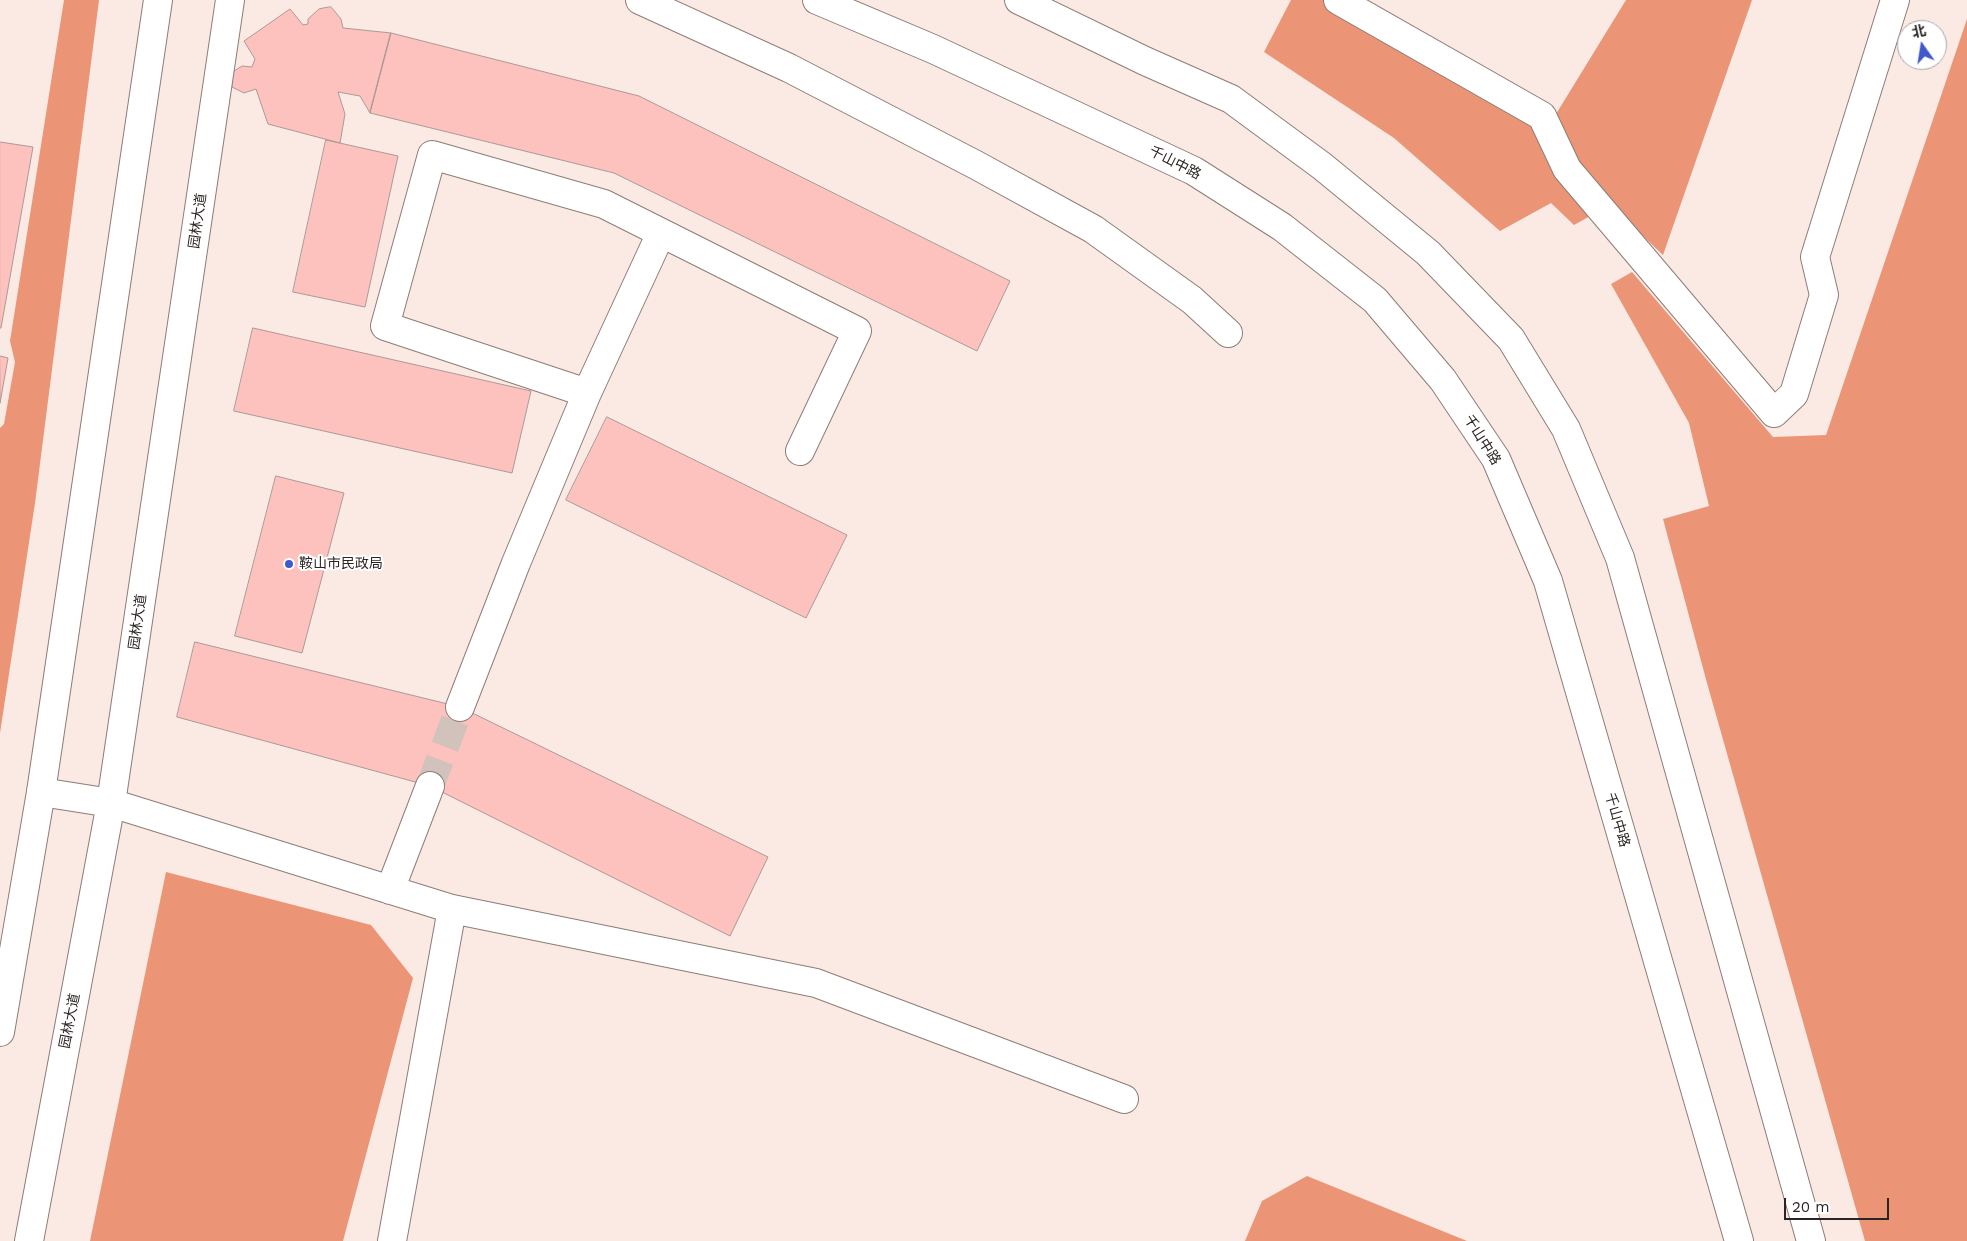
<!DOCTYPE html>
<meta charset="utf-8">
<style>
body{margin:0}
#map{position:relative;width:1967px;height:1241px;overflow:hidden;background:#fbe9e3;font-family:"Work Sans","Noto Sans SC",sans-serif}
canvas{display:block}
.north{position:absolute;left:1897px;top:20px;width:50px;height:50px;box-sizing:border-box;background:#fff;border:1px solid #aaa7a7;border-radius:50%;rotate:347deg;font-size:14px;font-weight:700;line-height:20px;text-align:center;color:#2b2422}
.north::after{content:'';display:block;margin:auto;width:18px;height:22px;background:#4058cb;clip-path:polygon(50% 0,100% 100%,50% 72%,0 100%)}
.scale{position:absolute;left:1784px;top:1198px;width:105px;height:22px;box-sizing:border-box;border:2px solid #2b2422;border-top:0;padding-left:6px;font-size:15px;line-height:18px;white-space:nowrap;color:#2b2422;-webkit-text-stroke:4px #fff;paint-order:stroke}
</style>
<div id="map">
<canvas width="1967" height="1241"></canvas>
<div class="north">北</div>
<div class="scale">20 m</div>
</div>
<script>
const ctx = document.querySelector('canvas').getContext('2d');
ctx.lineJoin = 'round';
function paint(path, color) { ctx.fillStyle = color; ctx.fill(path, 'evenodd'); }
function strokePath(path, color, width, dash) { ctx.strokeStyle = color; ctx.lineWidth = width; ctx.lineCap = dash ? 'butt' : 'round'; ctx.setLineDash(dash || []); ctx.stroke(path); }
function drawText(font, color, halo, rows, align = 'center') {
  ctx.font = font + ' "Work Sans","Noto Sans SC",sans-serif'; ctx.lineWidth = 4; ctx.setLineDash([]); ctx.textBaseline = 'middle'; ctx.strokeStyle = halo; ctx.fillStyle = color; for (const [text, x, y, turn = 0] of rows) {
    ctx.save(); ctx.translate(x, y); ctx.rotate((+turn || 0) * Math.PI / 180); ctx.textAlign = isNaN(turn) ? turn : align; if (halo) ctx.strokeText(text, 0, 0); ctx.fillText(text, 0, 0); ctx.restore();
  }
}
paint(new Path2D(`
 M64,0H99L35,503L0,733V428L4,424L15,362L10,341Z
 M1291,0H1365L1556,114L1626,0H1752L1663,255L1610,205L1574,225L1551,203L1500,231L1394,138L1264,52Z
 M1967,19V1241H1865L1707,683L1663,519L1709,506L1689,423L1611,284L1632,272L1773,437L1826,435Z
 M166,872L371,925L413,978L343,1241H90Z
 M1307,1176L1467,1241H1245L1262,1201Z`), '#eb9576');
const building = new Path2D(`
 M331,7L341,19L343,28L391,33L370,113L360,96L338,92L345,114L340,143L268,124L256,89L244,93L232,87L231,73L242,66L252,67L255,59L244,41L290,9L303,25L308,24V19L319,9Z
 M391,33L639,96L1010,281L977,351L614,173L370,113Z
 M326,140L398,156L365,307L293,292Z
 M0,142L33,147L1,328H0Z
 M253,328L531,391L512,473L234,411Z
 M0,356L8,358L0,403Z
 M607,417L847,535L806,618L566,500Z
 M276,476L344,493L302,653L235,636Z
 M195,642L460,707L768,857L730,936L430,786L177,717Z`);
paint(building, '#fdc2bd');
strokePath(building, '#ab9997', 1);
strokePath(new Path2D(`
 M430,786L460,707`), '#d1c2bc', 28, [28, 14]);
const minor = new Path2D(`
 M640,0L789,68L976,165L1093,229L1192,300L1228,333
 M1338,0L1542,116L1567,169L1774,413L1794,394L1824,295L1815,257L1895,0
 M587,393L385,326L432,155L604,204L857,331L800,451
 M460,707L516,563L587,393L661,233
 M41,792L111,803L452,909L816,983L1124,1099
 M390,890L430,786
 M392,1241L452,909`);
const major = new Path2D(`
 M817,0L933,49L1194,171L1282,227L1375,300L1443,380L1496,459L1548,581L1739,1241
 M1019,0L1145,61L1231,99L1322,166L1428,253L1511,339L1566,429L1620,558L1811,1241
 M0,1032L41,792L158,0
 M29,1241L111,803L230,0`);
strokePath(minor, '#8d7d77', 30);
strokePath(major, '#8d7d77', 30);
strokePath(minor, '#fff', 28);
strokePath(major, '#fff', 28);
for (const [x, y, r, color] of [
 [289,564,5,"#4058cb"]
]) { const dot = new Path2D(); dot.arc(x, y, r, 0, 2 * Math.PI); ctx.fillStyle = color; ctx.fill(dot); strokePath(dot, '#fff', 2); }
drawText('14px', '#2b2422', '#fff', [
 ["千山中路",1175,163,27],
 ["园林大道",198,221,-82],
 ["千山中路",1482,440,58],
 ["园林大道",138,622,-82],
 ["千山中路",1617,820,74],
 ["园林大道",70,1021,-79]
]);
drawText('14px', '#2b2422', '#fff', [
 ["鞍山市民政局",299,564]
], 'left');
</script>
